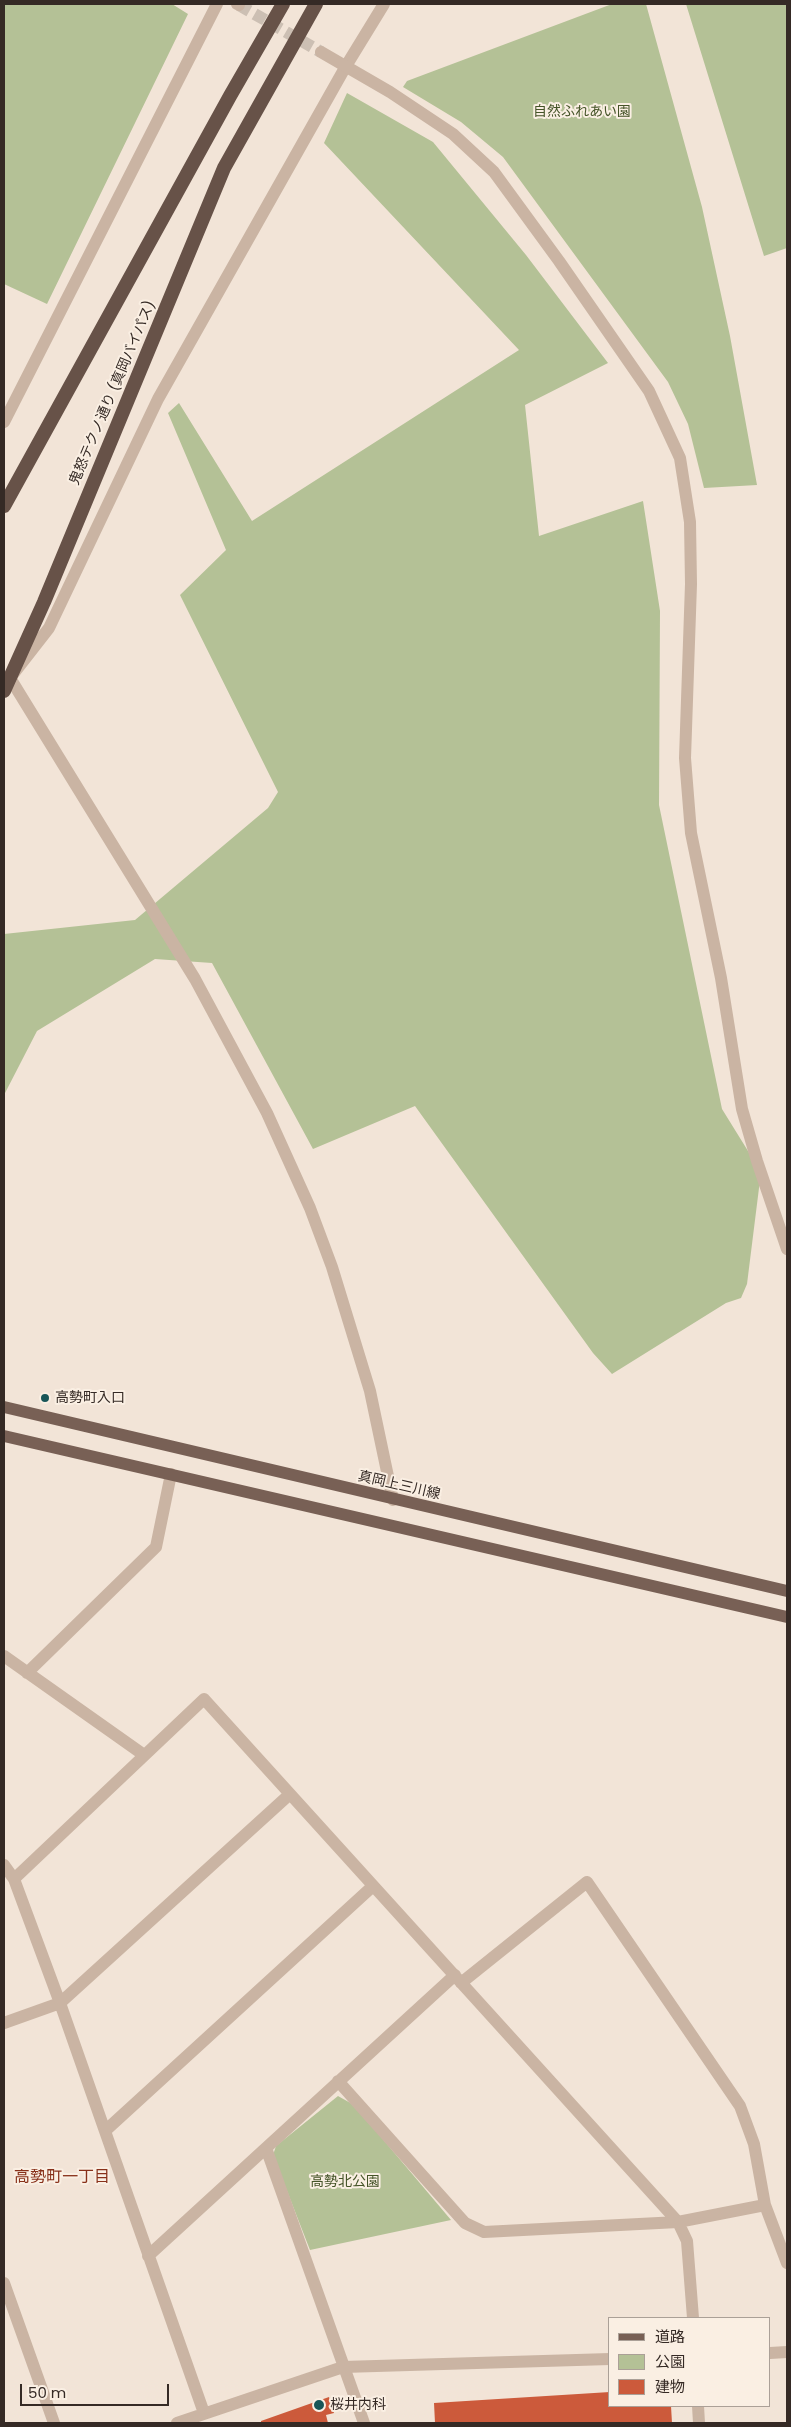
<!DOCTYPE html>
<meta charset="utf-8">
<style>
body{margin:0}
#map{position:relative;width:791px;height:2427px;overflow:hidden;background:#f2e4d7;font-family:Poppins,"Noto Sans JP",sans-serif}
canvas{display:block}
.frame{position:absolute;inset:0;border:5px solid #352a25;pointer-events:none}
.legend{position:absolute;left:608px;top:2317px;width:162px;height:90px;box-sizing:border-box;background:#faefe3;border:1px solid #aba097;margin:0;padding:6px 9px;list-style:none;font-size:15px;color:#352a25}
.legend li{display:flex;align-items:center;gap:10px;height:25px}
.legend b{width:25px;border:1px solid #aba097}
.scale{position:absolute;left:20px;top:2384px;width:149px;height:22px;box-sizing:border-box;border:2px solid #352a25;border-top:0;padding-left:6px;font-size:15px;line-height:18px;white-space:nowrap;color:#352a25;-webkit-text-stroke:4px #faefe3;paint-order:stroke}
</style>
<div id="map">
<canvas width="791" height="2427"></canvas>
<div class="frame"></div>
<ul class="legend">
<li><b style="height:6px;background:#786055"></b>道路</li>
<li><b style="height:14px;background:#b4c196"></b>公園</li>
<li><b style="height:14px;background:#cc5a3b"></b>建物</li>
</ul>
<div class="scale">50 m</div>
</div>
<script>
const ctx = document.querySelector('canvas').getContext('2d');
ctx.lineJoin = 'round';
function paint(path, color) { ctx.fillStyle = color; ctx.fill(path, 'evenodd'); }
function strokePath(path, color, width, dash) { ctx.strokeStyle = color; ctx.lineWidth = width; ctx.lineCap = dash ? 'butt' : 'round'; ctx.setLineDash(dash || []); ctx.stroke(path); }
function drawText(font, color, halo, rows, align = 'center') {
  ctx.font = font + ' Poppins,"Noto Sans JP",sans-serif'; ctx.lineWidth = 4; ctx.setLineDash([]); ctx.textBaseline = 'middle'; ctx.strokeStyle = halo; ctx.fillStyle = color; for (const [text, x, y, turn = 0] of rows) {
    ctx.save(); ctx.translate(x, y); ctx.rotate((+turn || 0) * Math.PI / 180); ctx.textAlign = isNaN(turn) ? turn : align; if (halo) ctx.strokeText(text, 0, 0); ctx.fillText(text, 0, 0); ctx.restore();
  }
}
paint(new Path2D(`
 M4,4H172L188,14L47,304L4,284Z
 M612,4H646L702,207L730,336L757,485L704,488L688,424L668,382L503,157L461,122L403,87L407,81Z
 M686,4H787V248L764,256Z
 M347,93L433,142L526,255L608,363L525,405L539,536L643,501L660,611L659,805L722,1109L761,1172L747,1284L741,1298L726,1303L612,1374L593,1353L415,1106L313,1149L212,963L155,959L37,1031L4,1095V934L135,920L268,808L278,792L180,595L226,550L168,413L179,403L252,521L519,350L324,143Z
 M338,2096L354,2105L451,2220L310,2250L273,2155L276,2146Z`), '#b4c196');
paint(new Path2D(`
 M610,2392V2406H671L672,2423H435L434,2403Z
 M329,2397L334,2413L326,2415L328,2423H261V2421Z`), '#cc5a3b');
strokePath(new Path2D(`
 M239,5L321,52`), '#ccbfb3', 12, [12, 6]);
strokePath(new Path2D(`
 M384,4L346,66L158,399L49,628L10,678L195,979L267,1113L310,1208L332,1267L370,1391L393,1500
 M4,422L217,4
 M4,1656L144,1755
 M27,1673L156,1547L171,1474
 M4,1865L14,1879L60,2003L204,2413
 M14,1879L204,1699L678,2222L687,2241L693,2318
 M461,1983L587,1882L740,2106L754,2144L765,2205L787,2263
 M4,2023L60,2003L290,1794
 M338,2081L465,2223L484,2232L678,2222L765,2205
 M105,2131L373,1886
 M266,2148L364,2423
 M148,2256L455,1975
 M770,2353L787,2352
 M698,2406L699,2423
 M177,2423L343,2367L610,2359`), '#cab4a3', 12);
strokePath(new Path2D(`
 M237,4L239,5
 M321,52L390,92L453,134L494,172L559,261L649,391L680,458L690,522L691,584L685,758L691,833L721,978L742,1109L757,1161L787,1249
 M4,2283L54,2423`), '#cab4a3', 12);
strokePath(new Path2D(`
 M4,1407L787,1591
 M4,1436L787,1617`), '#786055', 12);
strokePath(new Path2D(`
 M4,506L230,96L283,4
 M4,691L44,602L224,168L316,4`), '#675248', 14);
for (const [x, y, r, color] of [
 [45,1398,5,"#195658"],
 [319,2405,6,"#195658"]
]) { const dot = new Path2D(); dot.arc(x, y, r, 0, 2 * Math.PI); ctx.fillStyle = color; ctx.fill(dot); strokePath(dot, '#faefe3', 2); }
drawText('14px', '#455428', '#faefe3', [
 ["自然ふれあい園",582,112],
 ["高勢北公園",345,2182]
]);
drawText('14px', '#352a25', '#faefe3', [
 ["鬼怒テクノ通り (真岡バイパス)",113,393,-67],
 ["真岡上三川線",399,1486,13]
]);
drawText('14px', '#352a25', '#faefe3', [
 ["高勢町入口",55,1398],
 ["桜井内科",330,2405]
], 'left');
drawText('16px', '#88311a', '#faefe3', [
 ["高勢町一丁目",62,2178]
]);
</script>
